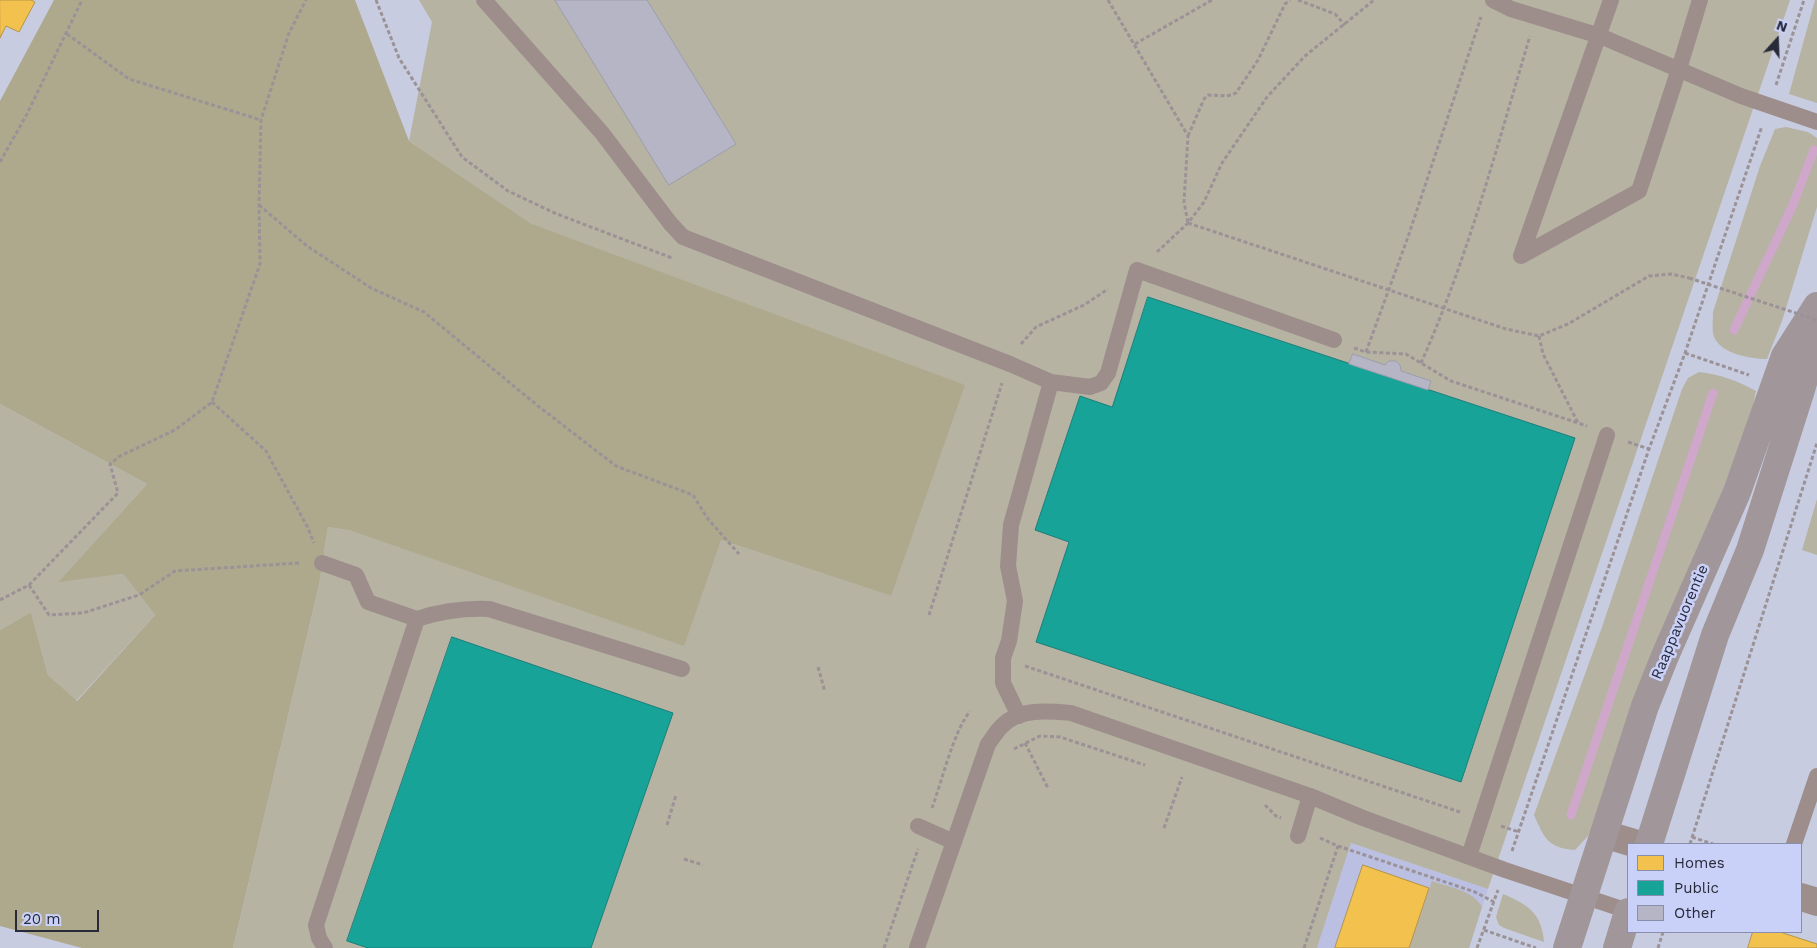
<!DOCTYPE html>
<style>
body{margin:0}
#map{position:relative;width:1817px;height:948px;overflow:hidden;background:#c8cce0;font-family:"Work Sans",sans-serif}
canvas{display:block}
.legend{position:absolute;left:1627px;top:843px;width:175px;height:90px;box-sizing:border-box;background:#cad1f9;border:1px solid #898eac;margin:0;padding:6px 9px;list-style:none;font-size:15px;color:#272a39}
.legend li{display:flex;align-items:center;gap:10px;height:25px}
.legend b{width:25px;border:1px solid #898eac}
.north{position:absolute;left:1752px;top:15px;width:50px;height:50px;-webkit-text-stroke:4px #cad1f9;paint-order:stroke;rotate:20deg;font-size:14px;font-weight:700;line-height:20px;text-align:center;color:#272a39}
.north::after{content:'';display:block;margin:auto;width:18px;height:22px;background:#272a39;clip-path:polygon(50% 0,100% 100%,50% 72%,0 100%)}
.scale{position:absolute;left:15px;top:910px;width:84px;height:22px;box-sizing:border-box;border:2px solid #272a39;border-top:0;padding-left:6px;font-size:15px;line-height:18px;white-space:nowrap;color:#272a39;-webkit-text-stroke:4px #cad1f9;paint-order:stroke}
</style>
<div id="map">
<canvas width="1817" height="948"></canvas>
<ul class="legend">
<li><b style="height:14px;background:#f2c14e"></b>Homes</li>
<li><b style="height:14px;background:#17a398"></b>Public</li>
<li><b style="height:14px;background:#b5b5c5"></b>Other</li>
</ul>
<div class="north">N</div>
<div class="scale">20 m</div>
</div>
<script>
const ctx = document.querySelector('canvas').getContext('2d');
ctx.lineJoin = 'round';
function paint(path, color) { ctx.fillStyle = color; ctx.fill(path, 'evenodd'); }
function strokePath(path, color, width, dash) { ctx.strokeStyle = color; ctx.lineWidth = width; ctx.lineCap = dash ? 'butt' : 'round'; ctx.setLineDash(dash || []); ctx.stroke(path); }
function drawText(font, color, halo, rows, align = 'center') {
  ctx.font = font + ' "Work Sans",sans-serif'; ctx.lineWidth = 5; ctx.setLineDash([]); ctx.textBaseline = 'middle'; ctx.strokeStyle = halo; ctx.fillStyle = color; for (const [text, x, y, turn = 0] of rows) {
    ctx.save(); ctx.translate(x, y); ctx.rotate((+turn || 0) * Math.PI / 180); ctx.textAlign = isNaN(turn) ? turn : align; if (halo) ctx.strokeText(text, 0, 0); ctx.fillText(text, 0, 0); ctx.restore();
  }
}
paint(new Path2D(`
 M1351,843L1488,889L1469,948H1317Z`), '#bbc0e3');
paint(new Path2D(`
 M419,0H1790L1488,889L1351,843L1317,948H233L319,585L328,527L352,531L721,540L891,596L532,224L409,141L432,22Z
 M1815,0H1817V103L1789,94Z
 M1786,127L1808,132L1817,138V207L1782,321L1767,359C1750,359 1716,353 1713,333C1712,326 1713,319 1713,312L1760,166L1775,129Z
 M1699,372C1719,374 1738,381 1756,391L1749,424L1694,562L1604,801L1588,836L1575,850C1547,848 1544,837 1534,815L1602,627L1682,389L1688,378Z
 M0,404L147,484L59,581L123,574L155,615L76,701L48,675L31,612L0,630Z
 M1817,499V555L1802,550Z
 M1432,881C1449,887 1473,890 1482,907L1469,948H1409Z
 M1503,894C1527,904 1542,913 1544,942L1504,928L1499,925L1496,917Z`), '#b6b3a2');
paint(new Path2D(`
 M54,0H355L409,141L532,224L965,385L891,596L721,540L684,646L352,531L328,527L319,585L233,948H82L0,926V630L31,612L48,675L77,701L155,615L123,574L58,582L147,484L0,404V101Z`), '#aea98d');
const homes = new Path2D(`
 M0,0H31L35,2L19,32L6,26L0,38Z
 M1363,865L1429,888L1409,948H1335Z
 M1753,932H1780L1817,944V948H1748Z`);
paint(homes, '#f2c14e');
strokePath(homes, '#b59448', 1);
const public = new Path2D(`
 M1148,297L1575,438L1461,782L1036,642L1069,542L1035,530L1080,396L1112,407Z
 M452,637L673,713L591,948H368L347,941Z`);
paint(public, '#17a398');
strokePath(public, '#1c7f7c', 1);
strokePath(new Path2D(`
 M1734,330L1792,207L1814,150
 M1571,815L1713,393`), '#cfa7ca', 9);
const building = new Path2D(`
 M555,0H647L736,144L669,185Z
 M1353,354L1385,365L1389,361H1396L1400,365L1401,371L1431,381L1428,390L1349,364Z`);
paint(building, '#b5b5c5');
strokePath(building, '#9d9dad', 1);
strokePath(new Path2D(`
 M376,0L399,58L462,157L508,191L557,214L672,258
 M1108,0L1188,136L1184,202L1188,223
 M1298,0L1335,14L1345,25
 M67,34L129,79L261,120
 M1135,44L1212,0
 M1776,85L1804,0
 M1188,136L1204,99L1208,95L1227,96L1236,93L1258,60L1285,4L1290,0
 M0,162L27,114L82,0
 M259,205L307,246L371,288L424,312L538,406L616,466L693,495L708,519L739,554
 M1188,223L1506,329L1539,336L1568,324L1649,276L1671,274L1689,278
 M1157,252L1188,223L1204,202L1222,163L1267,97L1305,56L1374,0
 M1539,336L1543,354L1578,423L1587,426
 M1021,344L1036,327L1084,305L1108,289
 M1354,348L1366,352L1406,354L1451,381L1578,423
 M1366,352L1408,237L1481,17
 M1685,353L1749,375
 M1421,363C1468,258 1497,146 1530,36
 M212,402L266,451L308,528L314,543
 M1628,442L1649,449
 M29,585L49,615L83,613L139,595L175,571L299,563
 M0,600L29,585L118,493L110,464L120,456L175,430L212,402L260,264L259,205L261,120L289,33L306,0
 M929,615L1002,383
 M1025,666L1460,812
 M818,667L825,692
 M1025,743L1048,788
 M1014,749L1040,736L1060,737L1145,765
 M1265,805L1276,816L1281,818
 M932,808C942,781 953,733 970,711
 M667,825L676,795
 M1501,826L1519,832
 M1164,828L1182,777
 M1692,837L1713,844
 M1320,838L1338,846L1475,892L1494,902
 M1690,844L1817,443
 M1512,851L1649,449L1685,353L1762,126
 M684,859L703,865
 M1484,930L1536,948
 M884,948L918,849
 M1304,948L1338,846
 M1477,948L1498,890
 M1658,948L1663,932`), '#9a9296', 3, [4, 2.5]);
strokePath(new Path2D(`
 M484,0L602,133L670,223L683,237L1010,364L1051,382L1090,387L1101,383L1108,373L1137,270L1334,340
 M1493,0L1511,9L1600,36L1741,96L1817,122
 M1611,0L1521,256L1639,191L1679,69L1700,0
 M322,563L356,575L368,602L417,619
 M1019,716L1003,683V658L1009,641L1015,601L1008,566L1011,525L1051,382
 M918,826L954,842
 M1298,836L1310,796
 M1794,844L1817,776
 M1469,856L1607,435
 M325,948L319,938L316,925L417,619C441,611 463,608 489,609L682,669
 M917,948L988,744C993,738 997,730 1003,725C1020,708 1049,711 1071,713L1310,796L1363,818L1505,870L1628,911`), '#9d8e8c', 16);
strokePath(new Path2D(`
 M1604,834L1637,844
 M1801,897L1817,902`), '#9d8e8c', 28);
strokePath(new Path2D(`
 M1649,844L1715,635L1750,550L1800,393L1809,362L1815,316
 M1567,948L1645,706L1665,656L1737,492L1785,356L1817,306
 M1617,948L1628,912`), '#a1969a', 28);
strokePath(new Path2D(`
 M1689,278L1817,320`), '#9a9296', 3, [4, 2.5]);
drawText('15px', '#272a39', '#cad1f9', [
 ["Raappavuorentie",1680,622,-67]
]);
</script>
